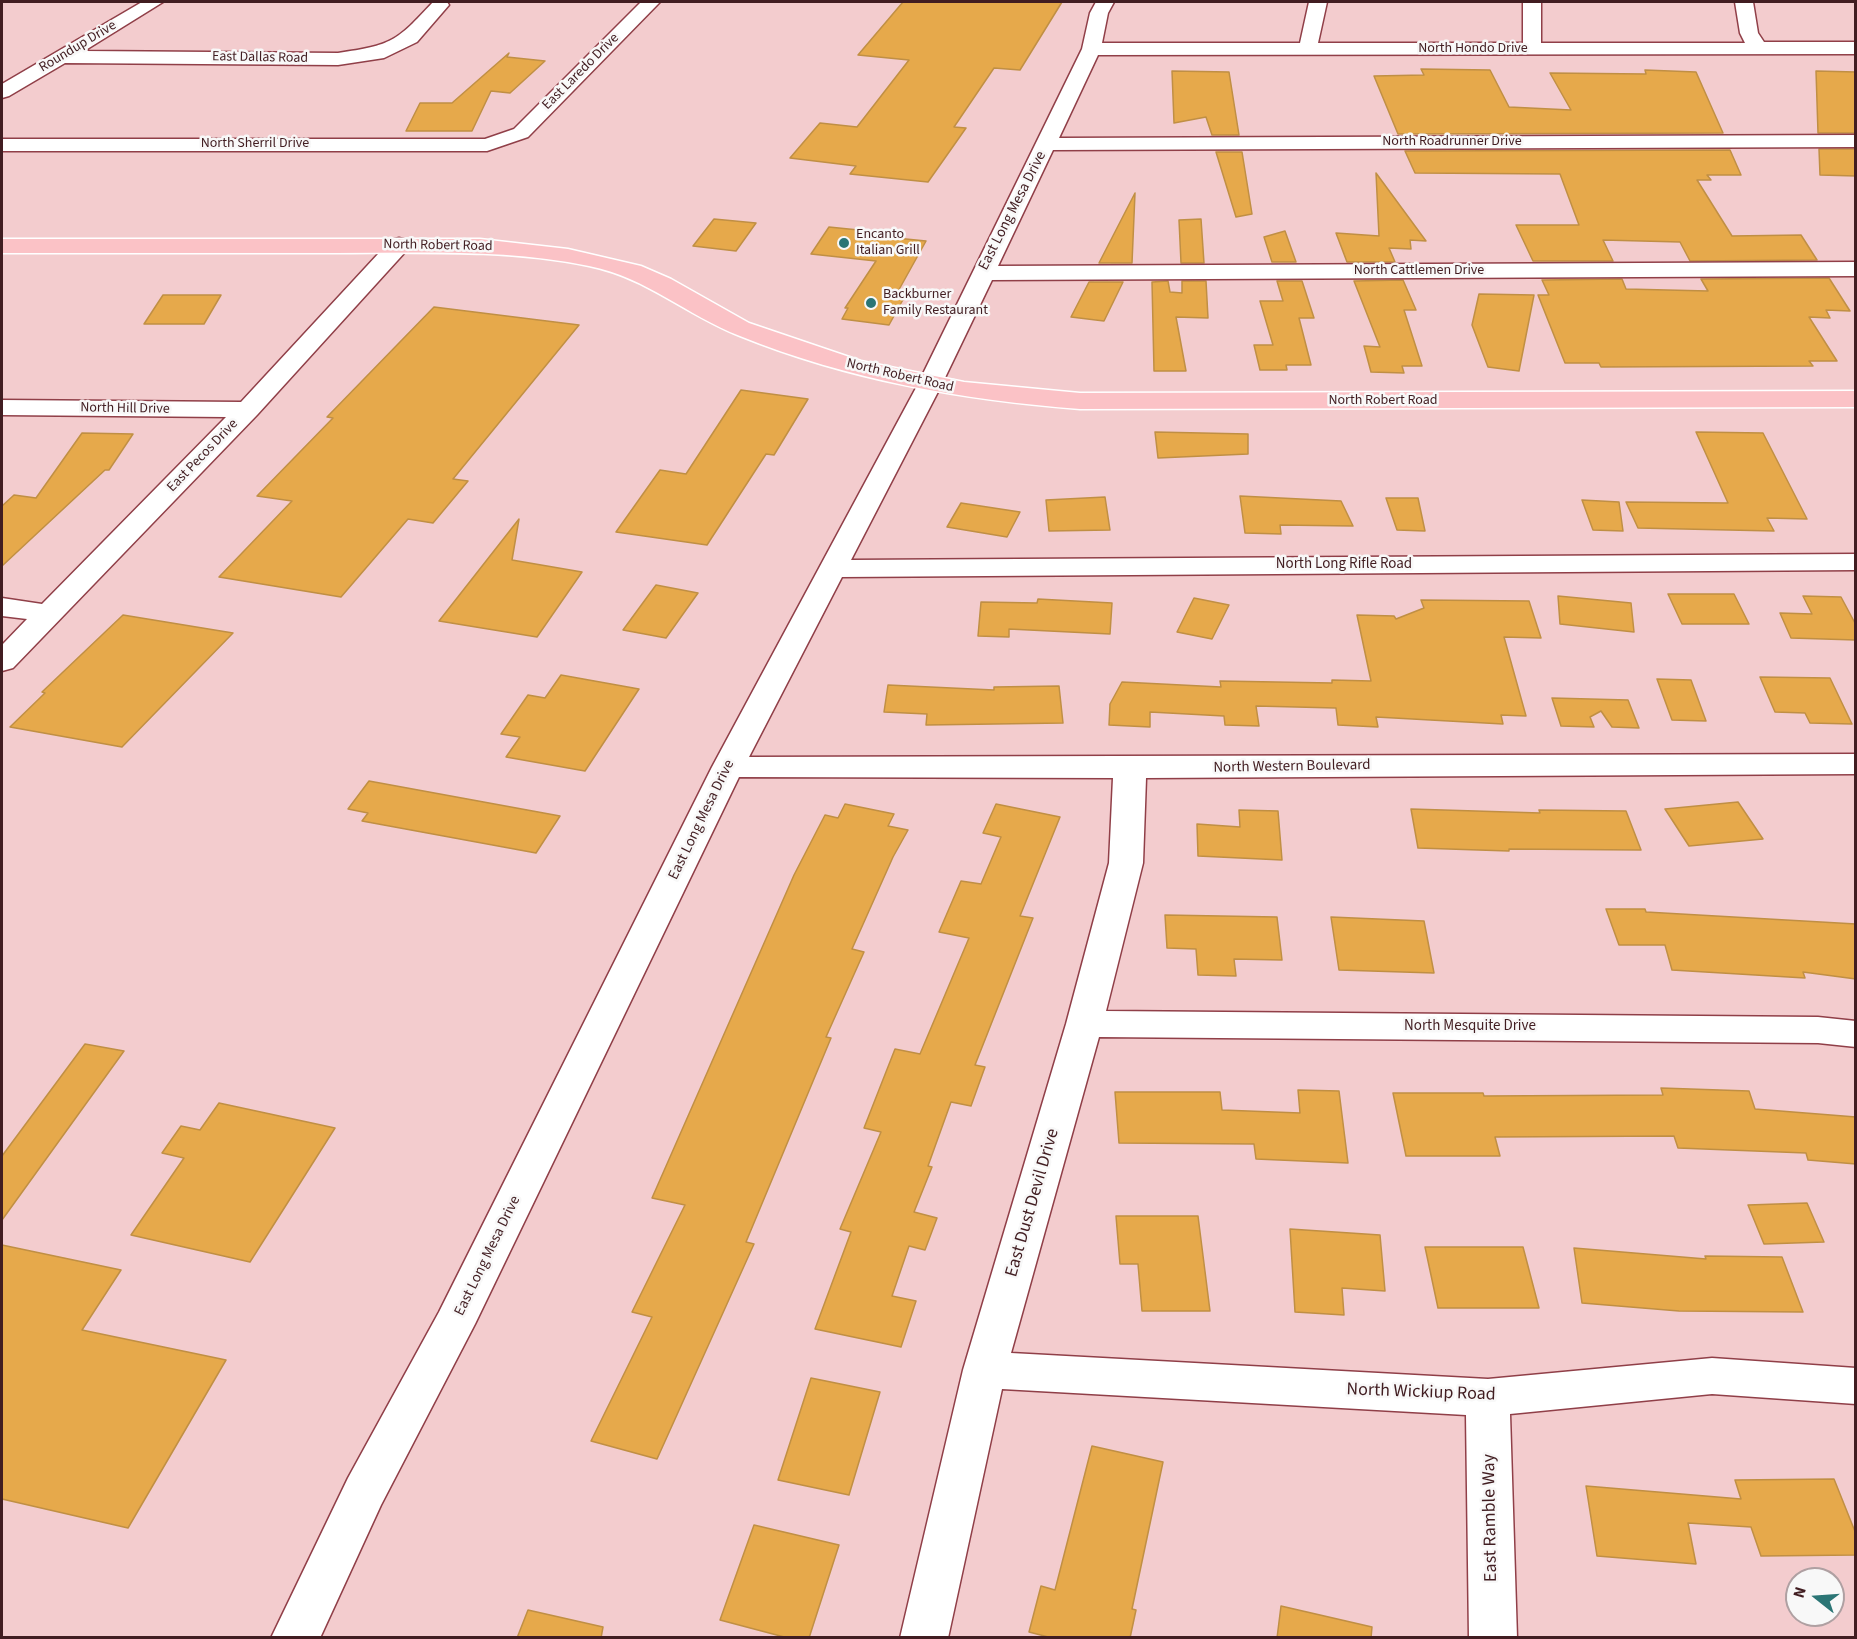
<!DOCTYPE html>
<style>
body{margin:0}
#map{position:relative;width:1857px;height:1639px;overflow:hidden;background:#f3ccce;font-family:"Source Sans 3",sans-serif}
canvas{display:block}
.frame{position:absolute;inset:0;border:3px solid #411d21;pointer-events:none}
.north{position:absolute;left:1785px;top:1567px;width:60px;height:60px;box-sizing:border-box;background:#f8f8f8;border:2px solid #afa0a2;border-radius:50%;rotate:287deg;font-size:16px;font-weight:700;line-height:24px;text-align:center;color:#411d21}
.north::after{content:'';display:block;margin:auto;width:21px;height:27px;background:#2b7575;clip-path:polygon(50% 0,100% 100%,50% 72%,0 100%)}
</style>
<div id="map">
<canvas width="1857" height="1639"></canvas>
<div class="frame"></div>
<div class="north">N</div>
</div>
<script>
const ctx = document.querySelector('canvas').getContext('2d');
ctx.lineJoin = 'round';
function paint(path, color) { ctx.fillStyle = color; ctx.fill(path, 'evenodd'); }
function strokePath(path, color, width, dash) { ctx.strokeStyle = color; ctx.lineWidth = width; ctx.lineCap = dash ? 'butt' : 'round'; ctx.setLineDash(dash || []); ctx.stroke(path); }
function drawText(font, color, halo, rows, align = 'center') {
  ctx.font = font + ' "Source Sans 3",sans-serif'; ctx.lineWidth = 5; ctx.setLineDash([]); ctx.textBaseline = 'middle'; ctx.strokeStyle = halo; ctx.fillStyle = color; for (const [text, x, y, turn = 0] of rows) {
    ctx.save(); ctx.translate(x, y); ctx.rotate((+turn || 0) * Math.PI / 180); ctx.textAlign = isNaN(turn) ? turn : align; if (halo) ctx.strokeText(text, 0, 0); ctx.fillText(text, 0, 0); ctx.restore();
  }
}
const building = new Path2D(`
 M903,2H1062L1020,70L994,68L954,127L966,128L928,182L850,174L856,166L790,158L820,123L857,127L909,60L858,55Z
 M509,53L507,57L545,61L510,93L491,91L472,131H406L420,103H452Z
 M1421,69L1490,70L1509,107L1571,110L1550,73L1646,74L1645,70L1696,72L1723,133L1398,134L1374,76L1424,75Z
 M1172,71L1229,72L1239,135H1212L1206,117L1174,123Z
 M1816,71L1856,72V133H1818Z
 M1819,149H1856V176L1820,175Z
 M1730,150L1741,175H1707L1711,180H1697L1732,236L1801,235L1817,260L1690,261L1680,242L1603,240L1613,261H1533L1516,225H1579L1560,174L1415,173L1405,151Z
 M1216,152H1242L1252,214L1236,217Z
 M1376,173L1426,241L1410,240L1411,249L1389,248L1395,262H1347L1336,233L1379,236Z
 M1135,193L1132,263H1099Z
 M714,219L756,223L736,251L693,246Z
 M1201,219L1204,263H1181L1179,220Z
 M829,227L888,233L886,237L926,241L896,295L905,296L889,325L842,319L848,308H845L876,261L811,254Z
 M1285,231L1296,262H1272L1264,237Z
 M1829,278L1850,311L1826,310L1830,318L1809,317L1837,361H1809L1813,366L1601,367L1599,363H1565L1538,295H1549L1542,280L1622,279L1626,289L1708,291L1701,279Z
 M1403,280L1416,310H1404L1422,366H1402L1404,373L1371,372L1364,346L1380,347L1354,281Z
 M1168,281L1170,292L1182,293V281H1206L1208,318L1176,317L1186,371H1154L1152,282Z
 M1277,281H1302L1314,318H1299L1311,365H1286L1287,370H1260L1254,345H1273L1260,301H1283Z
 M1089,282H1123L1104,321L1071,317Z
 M1479,294L1534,295L1519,371L1488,367L1472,325Z
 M163,295H221L204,324H144Z
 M434,307L579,325L453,479L468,481L433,523L408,519L341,597L219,577L292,501L257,496L333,418L327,417Z
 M741,390L808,399L774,455L766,454L707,545L616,532L660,470L686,474Z
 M1155,432L1248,434V454L1158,458Z
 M1696,432L1763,433L1807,519L1767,518L1774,531L1638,528L1626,502L1728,503Z
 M82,433L133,434L109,470H105L2,566V506L14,495L36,498Z
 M1240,496L1341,501L1353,526L1280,525L1281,534L1245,533Z
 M1105,497L1110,530L1049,531L1046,500Z
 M1386,498H1418L1425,531L1397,530Z
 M1582,500L1619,502L1623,531L1593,530Z
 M961,503L1020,512L1007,537L947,527Z
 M519,519L512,560L582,572L537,637L439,621Z
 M656,585L698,593L666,638L623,630Z
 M1668,594H1734L1749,624H1682Z
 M1558,596L1631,603L1634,632L1560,624Z
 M1803,596L1841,597L1856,625V640L1791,638L1780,613L1812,614Z
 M1194,598L1229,605L1212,639L1177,632Z
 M1038,599L1112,603L1110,634L1009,629V637L978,636L981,602L1037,603Z
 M1421,600L1529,601L1541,638L1504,637L1526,716L1501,715L1503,724L1376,717L1378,727L1338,725L1336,708L1256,706L1259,726L1225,725L1224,716L1150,712V727L1109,725L1110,704L1122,682L1221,687L1220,681L1332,683V680L1371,681L1357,615L1394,616L1396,619L1424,608Z
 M123,615L233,633L122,747L10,727L45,693L42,692Z
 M561,675L639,689L585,771L506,757L520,737L501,734L528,695L545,698Z
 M1760,677L1830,678L1852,724L1810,723L1805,713L1775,712Z
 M1657,679L1691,680L1706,721L1672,720Z
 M888,685L994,690V687L1059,686L1063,723L926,725L927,714L884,712Z
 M1552,698L1628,700L1639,728L1612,727L1601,711L1590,717L1594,727L1561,726Z
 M369,781L560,816L536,853L362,821L368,813L348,809Z
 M1738,802L1763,839L1689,846L1665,809Z
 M845,804L894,814L888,826L908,830L893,857L852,949L864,952L826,1037L831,1038L746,1242L754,1244L657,1459L591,1441L652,1317L632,1312L685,1205L652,1198L794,875L825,815L838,818Z
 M996,804L1060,817L1020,916L1033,918L975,1065L985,1067L971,1106L951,1102L928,1166L932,1167L914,1212L937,1218L925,1250L909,1246L892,1296L916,1301L901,1347L815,1329L851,1232L840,1229L881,1132L864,1128L895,1049L920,1054L969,938L939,932L961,881L981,884L1001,837L983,833Z
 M1411,809L1540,813L1539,810L1626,811L1641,850L1509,849V851L1418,848Z
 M1239,810L1278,811L1282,860L1198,856L1197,824L1240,827Z
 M1606,909H1645L1646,912L1856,924V979L1803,972L1805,978L1672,970L1665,945H1619Z
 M1165,915L1277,917L1282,960L1234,959L1236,976L1198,975L1196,949L1167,948Z
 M1331,917L1424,921L1434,973L1339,970Z
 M85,1044L124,1051L2,1220V1156Z
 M1661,1088L1749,1091L1755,1109L1856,1117V1164L1808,1160L1806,1153L1678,1148L1674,1136L1495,1137L1500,1156H1406L1393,1093H1483L1484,1096L1663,1095Z
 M1298,1090L1339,1091L1348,1163L1256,1159L1254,1144L1119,1143L1115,1092H1220L1222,1110L1300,1113Z
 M219,1103L335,1128L250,1262L131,1235L184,1158L162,1153L181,1126L200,1130Z
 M1807,1203L1824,1242L1764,1244L1748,1205Z
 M1116,1216H1198L1210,1311H1142L1138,1264H1120Z
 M1290,1229L1380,1235L1385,1291L1342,1288L1344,1315L1295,1312Z
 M2,1245L121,1270L82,1330L226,1360L128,1528L2,1499Z
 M1425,1247H1523L1539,1308H1438Z
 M1574,1248L1706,1259L1705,1256L1782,1257L1803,1312L1679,1311L1582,1303Z
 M811,1378L880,1392L849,1495L778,1480Z
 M1092,1446L1163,1462L1132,1609L1136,1610L1130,1638H1052L1029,1632L1041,1586L1055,1590Z
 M1834,1479L1856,1534V1555L1761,1556L1751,1527L1688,1523L1696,1564L1597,1556L1586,1486L1741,1499L1735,1480Z
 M754,1525L839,1545L809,1638H788L720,1620Z
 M1281,1606L1372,1627L1371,1638H1277Z
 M528,1610L603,1627L601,1638H517Z`);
paint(building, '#e6a94b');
strokePath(building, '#c08f44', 1.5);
const minor = new Path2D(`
 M142,2H163L84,51L338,53C392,45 396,42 433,2H447L449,5L417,42L384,58L338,65L65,63L9,96L2,98V84Z
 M641,2H660L528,137L487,151H2V139H485L514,129Z
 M1096,2H1114L1108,13L1102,43H1300L1309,2H1327L1318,43H1523V2H1541V43H1745L1740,33L1735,2H1753L1758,33L1764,42H1856V54L1098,55L1059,138L1856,135V147L1053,150L998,266L1856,262V276L992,280L941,386L851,560L1856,554V570L842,577L749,757L1856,754V774L1146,778L1143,863L1106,1011L1818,1017L1856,1021V1047L1818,1043L1099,1037L1011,1353L1488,1379L1712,1358L1856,1368V1404L1712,1394L1510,1414L1517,1638H1469L1466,1415L1002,1389L948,1638H900L963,1370L1066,1024L1109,863L1113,778L739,777L475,1324L381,1505L320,1638H271L348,1478L439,1312L712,767L917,386L1082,49L1090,13Z
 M399,238L407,240L410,245L407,250L257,415L13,668L2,671V645L27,619L2,616V598L42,604L226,417L2,415V400L241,402L391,240Z`);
const major = new Path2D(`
 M2,239H480L568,249L641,266L671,279L749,323L861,361L964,382L1080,393L1856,391V407L1080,409C963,400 849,380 740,336C686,315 648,278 589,266C506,249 420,253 335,253C224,253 113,253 2,253Z`);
strokePath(minor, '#903f48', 3);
strokePath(major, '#fff', 3);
paint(minor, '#fff');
paint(major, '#fbc2c6');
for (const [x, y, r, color] of [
 [844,243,6,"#2b7575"],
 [871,303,6,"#2b7575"]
]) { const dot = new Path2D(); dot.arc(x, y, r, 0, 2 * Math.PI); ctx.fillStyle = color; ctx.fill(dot); strokePath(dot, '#f8f8f8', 2); }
drawText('14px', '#411d21', '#f8f8f8', [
 ["Roundup Drive",78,47,-31],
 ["North Hondo Drive",1473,49],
 ["East Dallas Road",260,58,1],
 ["East Laredo Drive",581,72,-45],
 ["North Roadrunner Drive",1452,142],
 ["North Sherril Drive",255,144],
 ["North Robert Road",438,246,1],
 ["North Cattlemen Drive",1419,271],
 ["North Robert Road",900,376,13],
 ["North Robert Road",1383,401],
 ["North Hill Drive",125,409,1],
 ["East Pecos Drive",203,456,-46]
]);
drawText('14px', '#411d21', '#f8f8f8', [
 ["Encanto",856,235],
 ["Italian Grill",856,251],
 ["Backburner",883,295],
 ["Family Restaurant",883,311]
], 'left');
drawText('15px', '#411d21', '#f8f8f8', [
 ["East Long Mesa Drive",1013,211,-63],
 ["North Long Rifle Road",1344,565],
 ["North Western Boulevard",1292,767,-1],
 ["East Long Mesa Drive",702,820,-64],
 ["North Mesquite Drive",1470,1027],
 ["East Long Mesa Drive",488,1256,-64]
]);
drawText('18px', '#411d21', '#f8f8f8', [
 ["East Dust Devil Drive",1033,1203,-74],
 ["North Wickiup Road",1421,1393,2],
 ["East Ramble Way",1491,1518,-91]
]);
</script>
